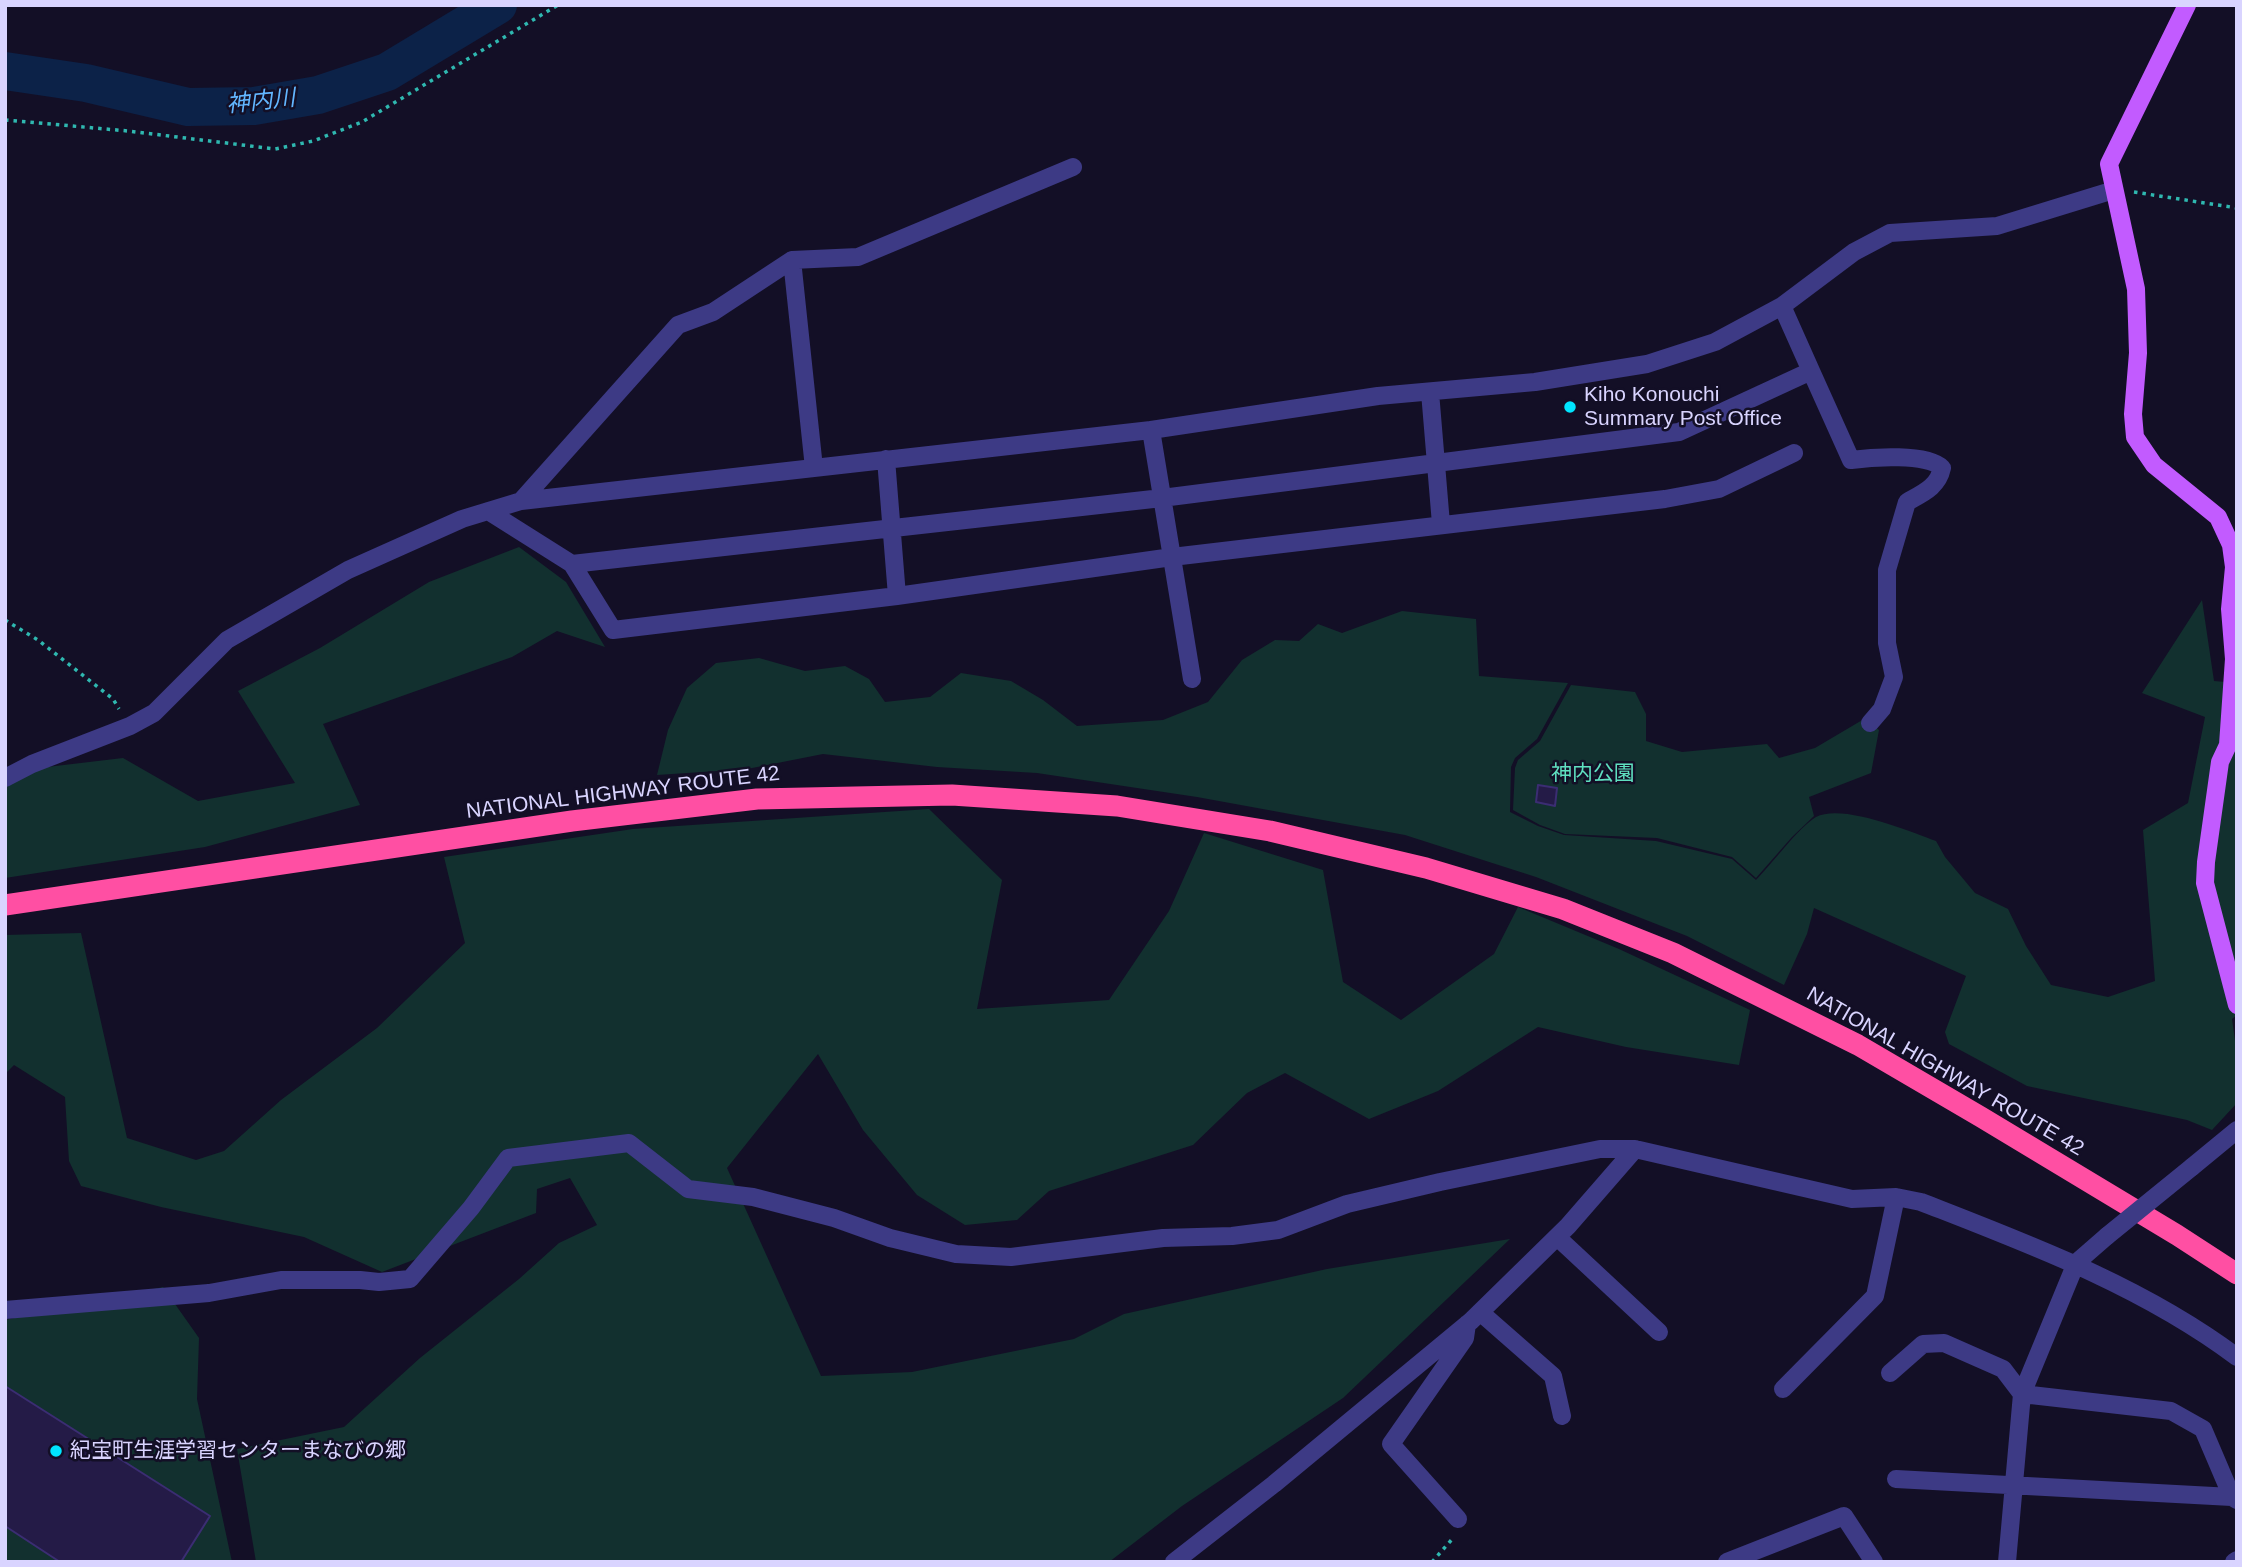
<!DOCTYPE html>
<meta charset="utf-8">
<style>
body{margin:0}
#map{position:relative;width:2242px;height:1567px;overflow:hidden;background:#130f26;font-family:Helvetica,sans-serif}
canvas{display:block}
.frame{position:absolute;inset:0;border:7px solid #d9d4ff;pointer-events:none}
</style>
<div id="map">
<canvas width="2242" height="1567"></canvas>
<div class="frame"></div>
</div>
<script>
const ctx = document.querySelector('canvas').getContext('2d');
ctx.lineJoin = 'round';
function paint(path, color) { ctx.fillStyle = color; ctx.fill(path, 'evenodd'); }
function strokePath(path, color, width, dash) { ctx.strokeStyle = color; ctx.lineWidth = width; ctx.lineCap = dash ? 'butt' : 'round'; ctx.setLineDash(dash || []); ctx.stroke(path); }
function drawText(font, color, halo, rows, align = 'center') {
  ctx.font = font + ' Helvetica,"Noto Sans JP",sans-serif'; ctx.lineWidth = 5; ctx.setLineDash([]); ctx.textBaseline = 'middle'; ctx.strokeStyle = halo; ctx.fillStyle = color; for (const [text, x, y, turn = 0] of rows) {
    ctx.save(); ctx.translate(x, y); ctx.rotate((+turn || 0) * Math.PI / 180); ctx.textAlign = isNaN(turn) ? turn : align; if (halo) ctx.strokeText(text, 0, 0); ctx.fillText(text, 0, 0); ctx.restore();
  }
}
paint(new Path2D(`
 M519,547L566,582L605,647L557,631L512,657L323,724L360,805L205,847L5,878V772L123,758L198,801L295,783L238,691L320,648L429,582Z
 M2202,600L2214,681L2237,683V1015L2232,1019L2237,1055V1103L2212,1130L2187,1120L2027,1086L1949,1044L1945,1032L1966,976L1814,908L1807,934L1784,985L1687,936L1536,877L1405,835L1197,797L1037,773L937,767L823,754L747,769L657,775L668,730L687,688L716,663L759,658L805,671L845,666L869,679L885,702L930,697L961,673L1011,681L1043,700L1077,726L1163,720L1208,702L1242,660L1275,640L1299,641L1318,624L1342,633L1402,611L1476,619L1479,676L1568,683L1537,739L1515,758L1511,767L1510,812L1538,826L1564,835L1656,841L1732,859L1756,880C1772,864 1799,827 1816,817C1842,803 1909,831 1936,841L1945,857L1975,893L2008,909L2026,946L2051,985L2108,997L2155,981L2143,830L2188,803L2205,717L2142,693Z
 M1571,685L1635,692L1646,714V741L1682,752L1767,744L1779,758L1815,748L1864,719L1879,730L1871,773L1809,797L1814,816L1792,837L1756,878L1732,857L1657,838L1565,834L1540,825L1513,810L1515,768L1518,760L1540,741Z
 M929,809L1002,880L977,1009L1109,1000L1169,911L1204,833L1323,870L1343,982L1401,1020L1494,954L1518,907L1619,949L1750,1010L1739,1065L1626,1047L1538,1027L1438,1091L1369,1119L1285,1073L1247,1093L1193,1145L1049,1191L1017,1220L965,1225L917,1195L863,1130L818,1054L727,1168L821,1376L912,1372L1074,1339L1124,1314L1327,1269L1510,1239L1343,1398L1182,1506L1109,1562H256L237,1449L344,1427L420,1358L519,1279L559,1243L597,1225L570,1178L537,1189L536,1213L382,1272L304,1237L161,1207L81,1186L69,1161L65,1097L14,1065L5,1074V935L81,933L127,1138L196,1160L224,1151L281,1100L377,1028L465,943L444,857L633,829Z
 M163,1287L199,1338L197,1399L232,1562H5V1320Z`), '#12302f');
strokePath(new Path2D(`
 M5,71L86,83L188,107L254,106L318,95L387,72L498,5`), '#0c2248', 38);
const building = new Path2D(`
 M1538,785L1557,788L1555,806L1536,802Z
 M5,1386L210,1516L181,1562H60L5,1526Z`);
paint(building, '#241b47');
strokePath(building, '#3b2d73', 2);
strokePath(new Path2D(`
 M5,120L128,131L275,149L313,141L362,122L558,5
 M2134,192L2237,208
 M5,620L38,640L113,699L119,709
 M1432,1562L1454,1537`), '#2fb8b0', 3.5, [3.5, 5]);
strokePath(new Path2D(`
 M792,260L814,468
 M1811,371L1851,460C1872,457 1927,453 1942,468C1938,487 1923,493 1907,502L1887,570V643L1894,677L1882,709L1870,723
 M1430,392L1441,524
 M1151,430L1192,679
 M886,459L897,596
 M521,501L678,325L713,312L792,260L858,257L1073,167
 M488,511L572,564L1162,498L1679,432L1811,371L1782,306
 M572,564L613,630L897,596L1172,557L1665,499L1719,489L1794,453
 M5,778L32,764L130,726L154,713L227,640L348,570L462,519L521,501L1151,430L1378,396L1535,382L1647,364L1715,342L1782,306L1854,252L1890,233L1997,226L2114,190
 M2192,1167L2237,1130
 M1557,1237L1659,1332
 M5,1310L209,1293L281,1280H360L379,1282L410,1279L471,1208L508,1158L629,1143L688,1189L753,1197L834,1218L890,1238L956,1254L1011,1257L1163,1238L1232,1236L1278,1230L1347,1204L1440,1182L1600,1149H1635L1852,1199L1896,1197L1921,1202C2031,1245 2142,1286 2237,1357
 M1480,1312L1553,1376L1562,1416
 M1890,1373L1923,1344L1944,1343L2003,1369L2022,1394L2171,1411L2203,1429L2232,1497L2237,1500
 M1783,1389L1875,1296L1896,1197
 M1896,1479L2232,1497
 M1458,1519L1391,1444L1465,1338L1467,1324
 M1174,1562L1274,1484L1471,1321L1568,1226L1635,1149
 M1727,1562L1844,1516L1874,1562
 M2007,1562L2022,1394L2076,1263L2107,1236
 M2234,1562L2237,1560`), '#3d3a85', 18);
strokePath(new Path2D(`
 M2187,5L2109,164L2136,289L2138,353L2133,414L2135,437L2154,465L2218,517L2231,545L2234,567L2230,609L2234,659L2228,745L2220,762L2206,862L2205,883L2237,1005`), '#c25bff', 18);
strokePath(new Path2D(`
 M5,905L572,821L757,799L952,795L1117,806L1270,831L1426,868L1563,909L1673,953L1858,1045L1981,1117L2177,1235L2237,1274`), '#ff4fa3', 21);
strokePath(new Path2D(`
 M2107,1236L2192,1167`), '#3d3a85', 18);
for (const [x, y, r, color] of [
 [1570,407,7,"#00e5ff"],
 [56,1451,7,"#00e5ff"]
]) { const dot = new Path2D(); dot.arc(x, y, r, 0, 2 * Math.PI); ctx.fillStyle = color; ctx.fill(dot); strokePath(dot, '#130f26', 2.5); }
drawText('21px', '#d9d4ff', '#130f26', [
 ["Kiho Konouchi",1584,395],
 ["Summary Post Office",1584,419],
 ["紀宝町生涯学習センターまなびの郷",70,1451]
], 'left');
drawText('21px', '#5fe0c0', '#130f26', [
 ["神内公園",1593,774]
]);
drawText('21px', '#d9d4ff', '#130f26', [
 ["NATIONAL HIGHWAY ROUTE 42",623,793,-7],
 ["NATIONAL HIGHWAY ROUTE 42",1945,1072,30]
]);
drawText('italic 23px', '#62b6ff', '#130f26', [
 ["神内川",261,102,-6]
]);
</script>
